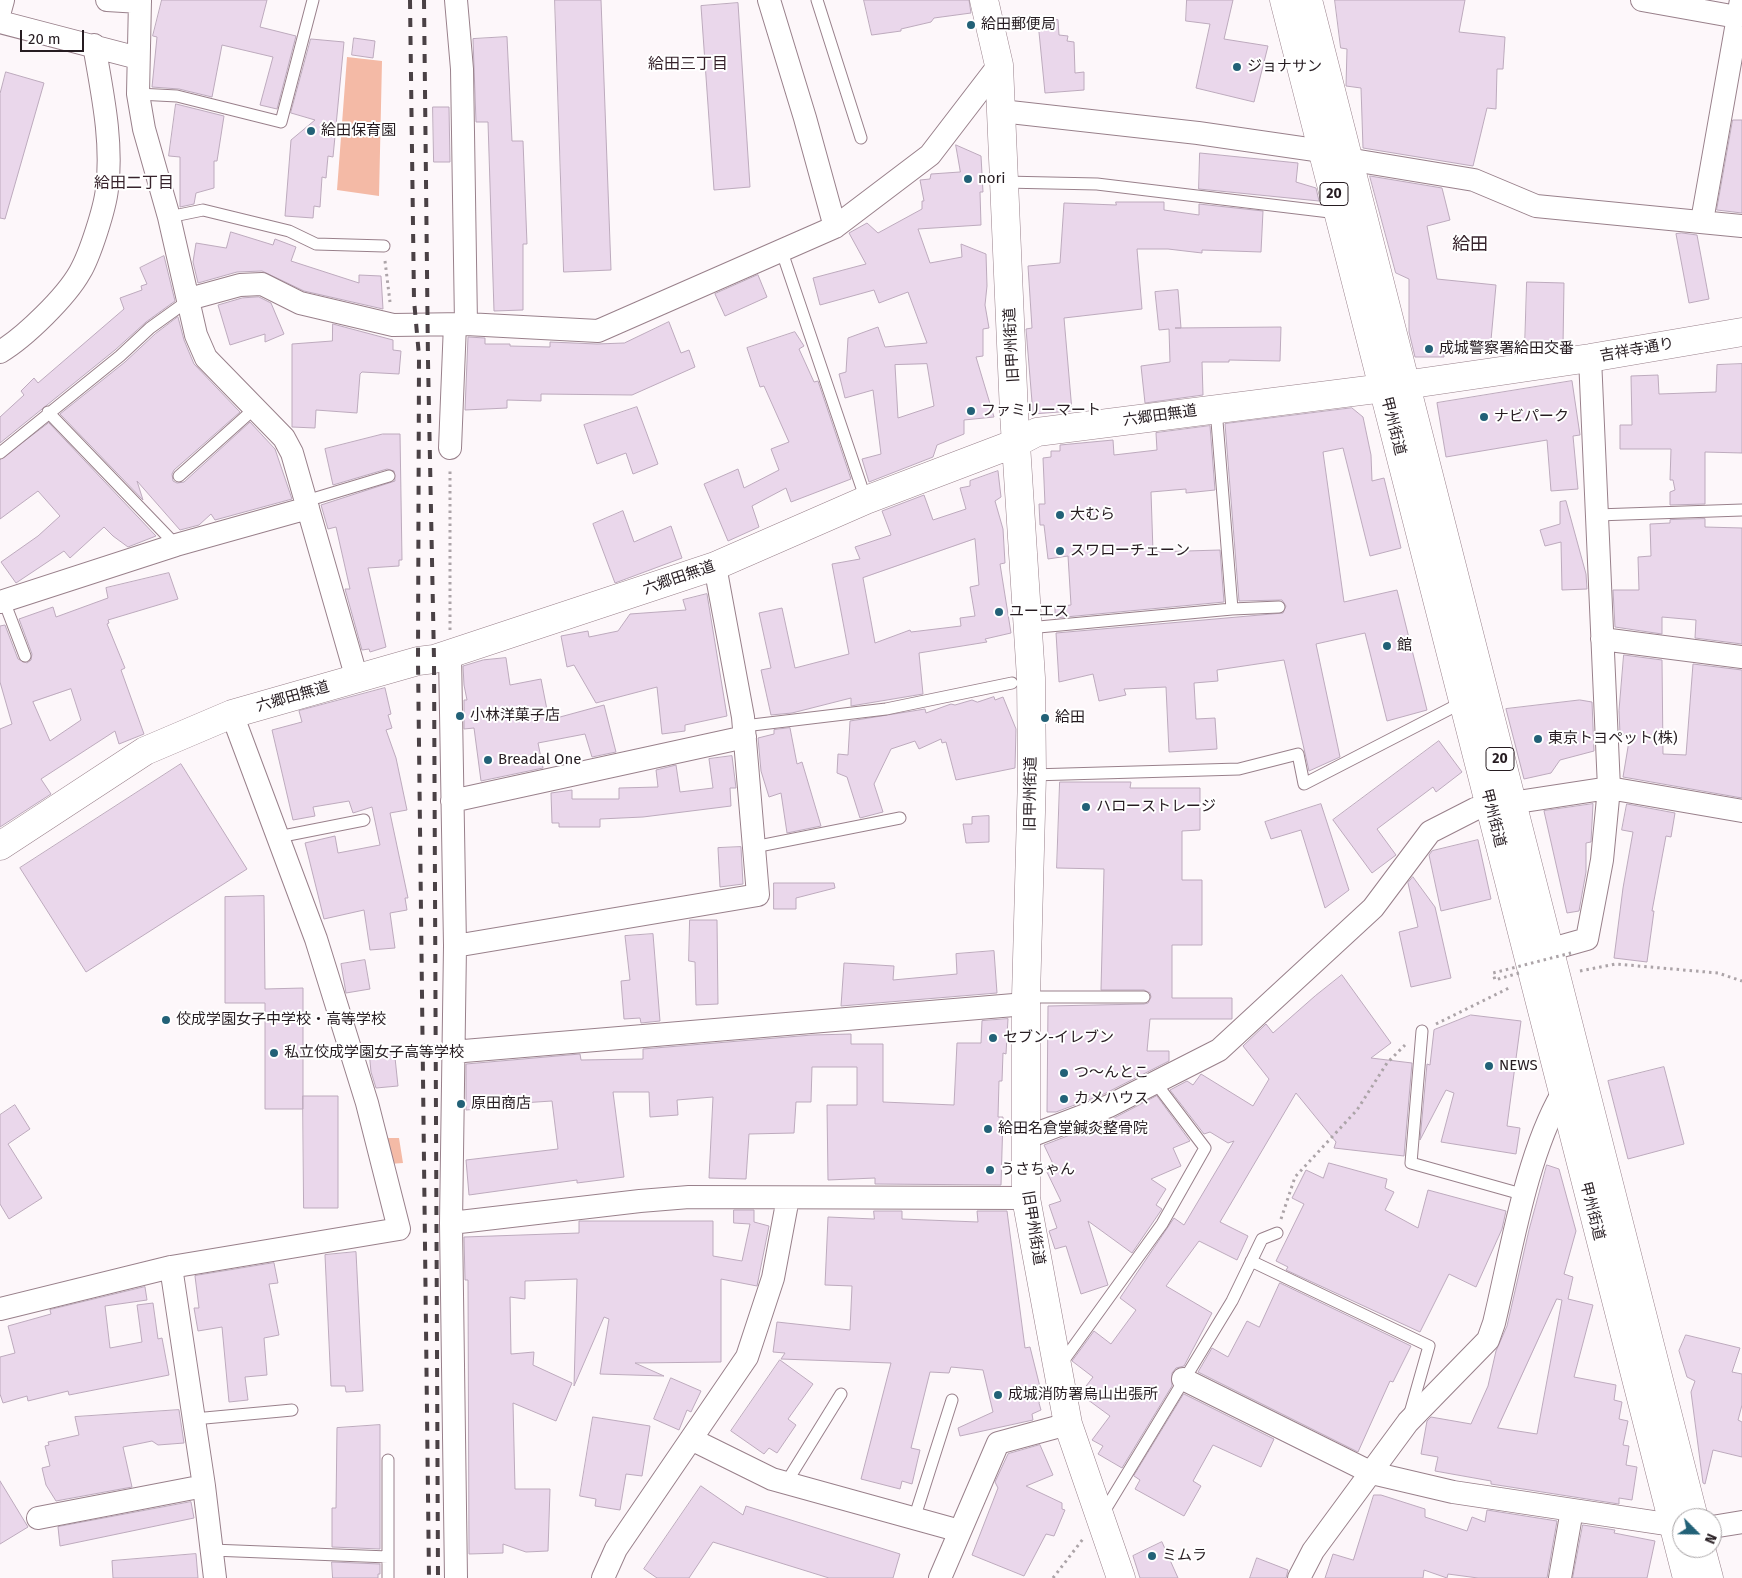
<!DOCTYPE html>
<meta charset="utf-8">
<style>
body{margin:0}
#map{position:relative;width:1742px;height:1578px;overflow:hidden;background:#fdf7fa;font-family:"Fira Sans",sans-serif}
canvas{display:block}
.north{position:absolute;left:1672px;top:1508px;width:50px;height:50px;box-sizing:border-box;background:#fff;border:1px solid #a8a4a6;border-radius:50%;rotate:113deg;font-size:14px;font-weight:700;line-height:20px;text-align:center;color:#261c21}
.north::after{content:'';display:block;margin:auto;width:18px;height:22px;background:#226177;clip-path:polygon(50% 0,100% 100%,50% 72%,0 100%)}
.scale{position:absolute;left:20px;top:30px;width:64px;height:22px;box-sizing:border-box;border:2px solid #261c21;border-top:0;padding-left:6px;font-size:15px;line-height:18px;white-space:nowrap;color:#261c21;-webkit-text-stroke:4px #fff;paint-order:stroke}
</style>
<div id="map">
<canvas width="1742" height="1578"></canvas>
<div class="north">N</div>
<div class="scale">20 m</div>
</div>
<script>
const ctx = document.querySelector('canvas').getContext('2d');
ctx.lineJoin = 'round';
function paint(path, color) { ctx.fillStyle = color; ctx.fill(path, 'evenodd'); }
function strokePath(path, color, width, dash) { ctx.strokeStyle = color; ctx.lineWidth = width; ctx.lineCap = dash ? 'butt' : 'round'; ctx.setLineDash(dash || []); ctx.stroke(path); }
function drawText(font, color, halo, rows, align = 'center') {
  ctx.font = font + ' "Fira Sans","Noto Sans JP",sans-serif'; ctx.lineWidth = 4; ctx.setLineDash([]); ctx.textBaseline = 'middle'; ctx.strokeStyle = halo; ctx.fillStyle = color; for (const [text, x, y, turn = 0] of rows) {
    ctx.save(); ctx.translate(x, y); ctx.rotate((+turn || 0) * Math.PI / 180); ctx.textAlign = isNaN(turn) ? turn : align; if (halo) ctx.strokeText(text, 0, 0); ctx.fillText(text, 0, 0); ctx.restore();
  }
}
paint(new Path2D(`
 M347,57L382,61L379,196L337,190Z
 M382,1138H399L403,1163L389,1164Z`), '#f4baa6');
const building = new Path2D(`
 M162,0H267L260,27L296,36L277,109L260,105L273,57L222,45L212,97L179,89L152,87L157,37L153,36Z
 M555,0H601L611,270L564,272Z
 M864,0H969L971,13L934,18L931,22L901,29V31L872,35Z
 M1187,0H1233L1224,39L1268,46L1254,102L1196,88L1210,24L1186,21Z
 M1335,0H1465L1459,32L1505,37L1503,69H1497L1496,109L1487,108L1473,166L1363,148L1361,88L1346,86L1347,49L1341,48Z
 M738,3L750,187L714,190L701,6Z
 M1058,20L1059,35L1068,36L1067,41L1074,42L1075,73L1084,72V90L1045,93L1038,22Z
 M507,37L512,141H523L527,244H523V310L494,311L488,122H476L473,39Z
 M354,38L375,41L373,58L352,55Z
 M311,39L344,42L333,157L328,156L326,178L322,177L320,207L314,206L313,218L285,216L291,140L315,120L291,113Z
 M6,72L44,83L5,219L0,218V94Z
 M176,104L224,116L217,161H214V188L196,193L194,204L180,207V157L169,156Z
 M433,107H449L450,162H434Z
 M1733,120H1742V213L1717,210Z
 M956,145L981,156L983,192H980L981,225L918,229L930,263L962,257L961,244L986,254L987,286L985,305L989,328L983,329V356L976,357L994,417L964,420V434L937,445L933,457L869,482L862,459L881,454L873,390L845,398L839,374L846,372L848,338L878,327L885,347L927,343L908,292L879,303L874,290L820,305L813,278L866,264L849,233L867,223L878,233L922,209V201H924L920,180L930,179L931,174L960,172ZM927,364L934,406L898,418L895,365Z
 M1200,153L1298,163L1296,182L1316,188L1319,201L1199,189Z
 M1370,176L1442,188L1450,220L1427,226L1437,279L1496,285L1490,351L1444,347V357H1415L1409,332V279L1396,273Z
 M1116,202H1164V210L1199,215V204L1263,211L1261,252L1202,250V253L1168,249H1137L1142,309L1064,318L1072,411L1033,414L1026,329L1032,328L1028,266L1060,263L1064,203L1116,205Z
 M231,232L273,245L275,239L296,247L291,261L359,283V275L381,276L383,309L304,291L262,271L237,272L198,283L193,262L196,243L226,248Z
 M1682,233L1697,235L1709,299L1689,303L1676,234Z
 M164,256L175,301L146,322L115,350L0,443V417L24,395L21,391L34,378L38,383L124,309L120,298L142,290L141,286L147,284L140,268Z
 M758,275L767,297L725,316L715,294Z
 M1527,282L1564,283L1563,346L1525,347Z
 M1178,290L1181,328H1175L1281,327L1280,361L1229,360V362H1202L1203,395L1145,403L1141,366L1170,362L1169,329L1159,330L1155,292Z
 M259,297L271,303L284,334L265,342V334L230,345L218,305L242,298Z
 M178,317L184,340L194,364L240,412L174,470L172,474L173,481L177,483L184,482L250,422L275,449L292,499L215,520L211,514L199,525L180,530L137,481L143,500L60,414L125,362L155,334Z
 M669,322L681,353L689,350L695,367L632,395L541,394V401L507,400V408L465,410L468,337L485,338V344H510V346L550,347V342L597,344L624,343Z
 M333,324L393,340V350L401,351L399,374L362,372L360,374L357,413L316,410L315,428L292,427V344L332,341Z
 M795,332L804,346L799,349L814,382L818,381L851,479L791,502L786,488L752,506L759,527L728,541L704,484L738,469L744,488L779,470L771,449L789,442L764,386L760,387L747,348Z
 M1742,364V453L1705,452V504L1670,505V492L1675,490L1673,480H1670L1671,449H1620V425H1632L1631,376L1658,375L1659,394L1716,392L1717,365Z
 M1572,381L1580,435L1573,436L1578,489L1551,491L1547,440L1446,457L1437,403Z
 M637,407L658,464L633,474L626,453L597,464L584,425Z
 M1352,408L1363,417L1371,455L1372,481L1384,478L1401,548L1370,556L1343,448L1323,452L1344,602L1397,590L1427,710L1387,721L1365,633L1316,644L1340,757L1309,771L1284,660L1217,670L1218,681L1194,683L1196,719L1215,718L1217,749L1169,752L1166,687L1124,689L1126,695L1099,701L1093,674L1059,682L1056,633L1283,613L1286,606L1282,600L1239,601L1225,424Z
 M49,423L156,536L128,547L113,536L104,527L70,558L64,551L16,583L1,562L38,536L60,516L38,491L0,519V460Z
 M1210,426L1215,490L1186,493V489L1151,492L1153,552L1220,550L1224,602L1055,618V607L1071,605L1068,556L1048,559L1044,525H1040L1039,504H1045L1043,458L1051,457V451H1060V445L1113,440L1114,455L1157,450L1156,433Z
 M383,434H400L402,560H399V566L368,568L386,647L370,652L369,649L362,650L345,589H350L336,527L328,529L321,505L395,481L394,471L387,469L333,485L325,449Z
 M998,471L1001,497L995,501L1003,529L1005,563L1000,564L1011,633L985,639L987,642L919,653L923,694L851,706V698L792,713L771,715L761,670L771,668L759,613L782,608L795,668L849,654L832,564L860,559L855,547L891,535L882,511L924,495L933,520L966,509L960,488L970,486V481ZM975,539L979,585L970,587L975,616L960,618L961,626L911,632L910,630L875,643L863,578Z
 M1566,501L1586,574L1587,589L1562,590L1561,542L1545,546L1540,530L1560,524V502Z
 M623,511L634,542L671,526L682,558L615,583L593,524Z
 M1705,519V527L1742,528V644L1695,638L1696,620L1662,617V634L1615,627L1613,590H1639L1638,557L1651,556L1650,524L1670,523V520Z
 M169,573L178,599L108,620L109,623L107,624L125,668L121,670L144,734L119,744L115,731L41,779L51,794L0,827V729L12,724L0,682V626L5,625L18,659L27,663L31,660L32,654L19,619L53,607L56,617L108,598L106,588ZM71,689L81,720L50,741L33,702Z
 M707,594L727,716L685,725V731L662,734L657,687L596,703L574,665L567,667L561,636L588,631L589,637L618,631L630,614L686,610L683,600Z
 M1624,655L1662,660L1663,754L1686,755L1693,664L1742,670V798L1623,777L1630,735L1620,734L1619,711Z
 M506,658L510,685L541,679L549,720L604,705L616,752L592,757L585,734L538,743L543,768L481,781L474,728L464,729V700H467L464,685L463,666L483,660Z
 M385,688L391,714L388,715L392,728L386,730L396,758L407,810L390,813L408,898H405L407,910L390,913L395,948L370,950L364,910L324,919L305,843L335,836L338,853L380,845L372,807L353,813L349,801L313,807L315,816L293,820L272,730L302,722L299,711Z
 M994,697L995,700L1003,697L1016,729L1015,768L956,780L946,742L942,743L941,739L919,749L915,741L891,749L874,784L883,812L860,818L847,777L837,773L838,754L848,755L850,721L925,709L926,713L951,704L955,705L972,700L977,702Z
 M1580,700L1592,702L1594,751L1560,760L1551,773L1524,779L1506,709Z
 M790,728L797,764L802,762L821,826L787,833L781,793L769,797L761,771L758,738L774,734V730Z
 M1439,741L1462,772L1436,792L1433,787L1377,829L1396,855L1372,873L1333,820Z
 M732,756L736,788H730L731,806L643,817L600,819V827H559V823H552L551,793L572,790V799H619V788L658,787L656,770L676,765L680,792L713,788L709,759Z
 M181,764L247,869L86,972L20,868Z
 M1060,782H1131L1130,788H1200V830L1182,831V880H1202V945H1172V998H1232V1019H1150L1147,1051H1169V1061L1104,1094L1056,1112H1047L1048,1006L1144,1004L1148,1003L1151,997L1150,993L1144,990H1101L1104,869L1057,868Z
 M1321,804L1349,890L1325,908L1301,830L1271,839L1265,822Z
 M1593,804L1591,842L1586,843V872L1579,911L1567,913L1544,811Z
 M1627,804L1675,813L1671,837L1666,836L1652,911H1654L1647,962L1614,958L1623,888L1633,832L1622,830Z
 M989,816V842L966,843L963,824H972V817Z
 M1478,840L1491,899L1441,911L1429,855L1432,851Z
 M741,847L743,884L720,887L718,848Z
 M1413,877L1435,907L1451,978L1411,987L1399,932L1418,927L1408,883Z
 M774,883H834L835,888L796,898V909H774Z
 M264,896L265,989L303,988V1109H265V1003H225V897Z
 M690,920H717L718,1004L696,1005L695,962L689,961Z
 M653,934L660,1021L641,1023L640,1018L624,1019L621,981L630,980L625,936Z
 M994,951L997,993L841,1006L844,963L894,966L893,980L957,974L956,954Z
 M365,960L370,989L346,993L341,964Z
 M1342,975L1391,1043L1371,1058L1412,1063L1404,1156L1334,1148L1336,1142L1296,1093L1220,1222L1248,1236L1237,1260L1199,1241L1166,1286L1212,1313L1184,1366L1176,1368L1172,1373V1386L1122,1468L1098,1454L1103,1446L1092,1440L1110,1416L1080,1394L1093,1377L1072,1361L1094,1331L1111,1344L1136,1310L1120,1298L1174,1218L1184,1225L1234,1141L1228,1143L1210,1132L1204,1134L1170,1090L1187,1081L1193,1085L1201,1074L1253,1106L1269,1079L1243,1046L1266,1024L1273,1033L1315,996Z
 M1471,1015L1521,1021L1507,1126L1520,1128L1516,1154L1441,1142L1454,1093L1446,1090L1420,1140L1427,1064L1430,1065L1434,1030Z
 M1008,1019L1006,1054L1003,1053L1002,1081H999L998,1117H1003L1001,1185L875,1184V1178L828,1180L827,1105H857V1067H812L811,1102H796L794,1133L749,1134L746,1179L709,1178L713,1097L677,1100L678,1115L650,1117L649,1092H613L624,1177L577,1183V1180L469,1195L466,1160L558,1149L552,1101L491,1105V1108L466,1110V1064L580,1054L581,1060L643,1059V1049L812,1035L851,1034V1044H883V1102L954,1105L957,1043H981L982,1021Z
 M394,1048L398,1086L376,1088L371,1072L369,1051Z
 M1664,1067L1684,1144L1628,1159L1608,1081Z
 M303,1096H338V1208H304Z
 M1157,1096L1190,1141L1173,1148L1181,1166L1151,1179L1166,1189L1156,1205L1162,1209L1132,1253L1088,1221L1108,1285L1081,1294L1066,1246L1055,1249L1049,1231L1057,1228L1049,1205L1061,1201L1045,1168L1053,1164L1044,1145L1114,1118Z
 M15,1105L30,1129L8,1144L42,1198L9,1219L0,1204V1115Z
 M1329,1163L1387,1179L1385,1188L1394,1192L1385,1210L1418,1228L1428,1190L1506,1211L1502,1229L1476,1287L1449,1274L1420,1332L1286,1270L1288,1267L1276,1261L1304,1204L1292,1198L1306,1170L1323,1178Z
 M1547,1165L1559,1169L1576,1231L1564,1274L1573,1277L1568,1299L1593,1305L1574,1377L1616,1385L1614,1400L1622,1402L1619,1419L1628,1421L1623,1445L1629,1446L1626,1465L1637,1467L1632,1500L1619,1498V1504L1491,1484V1481L1435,1471L1438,1457L1421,1454L1427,1421L1431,1417L1471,1424L1488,1386L1496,1351L1507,1326L1529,1230ZM1557,1299L1562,1300L1537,1434L1498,1428Z
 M734,1210H754V1222L769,1226L757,1286L721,1279V1362L635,1363L664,1376L600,1374L609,1319L604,1317L574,1386L577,1279L525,1281V1299L510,1297L511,1354L534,1352L533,1365L572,1383L556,1421L513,1403L515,1489H550L548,1551L526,1552L503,1544V1553L469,1554L468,1280H465L464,1237L579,1233V1221H713V1256L742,1261L750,1224L734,1223Z
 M874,1211H902V1219L978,1222L977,1211H1007L1025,1348L1030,1347L1042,1395L1039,1403L1041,1410L1032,1414L1033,1420L960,1436L958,1428L993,1412L983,1370L951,1367L949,1373L930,1372L911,1448L920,1450L912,1484L902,1481L900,1489L861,1479L891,1363L781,1359L785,1353L773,1352L777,1322L850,1330L852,1286L825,1285L828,1217L874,1219Z
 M356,1252L363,1391L346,1392L345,1386H331L325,1255Z
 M274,1263L278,1283L269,1284L279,1335L264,1338L267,1375L245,1377L248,1400L229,1402L222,1327L198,1331L194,1308H199L195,1276Z
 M1280,1283L1411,1346L1393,1382L1390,1381L1358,1452L1198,1372L1212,1348L1228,1357L1247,1321L1259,1327Z
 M145,1287L147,1300L105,1306L110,1348L142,1342L137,1305L153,1303L158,1339L162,1338L169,1375L69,1395L68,1391L28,1401L27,1396L3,1403L0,1394V1357L15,1353L8,1326L51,1314L50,1310Z
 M1686,1335L1740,1348L1732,1372L1742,1374V1405L1738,1420L1742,1422V1457L1713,1450L1705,1484L1703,1483L1691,1392L1695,1381L1687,1377L1679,1351Z
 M780,1360L813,1384L788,1419L796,1425L777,1453L769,1448L764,1454L731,1431Z
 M671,1378L701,1391L691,1412L687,1410L679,1430L654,1419Z
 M1184,1394L1274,1439L1261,1467L1213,1445L1193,1481L1201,1486L1184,1516L1135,1489L1140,1480L1134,1476Z
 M179,1410L184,1443L158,1445L152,1441L123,1447L132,1487L56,1501L46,1485L42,1468L50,1466L45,1446L49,1445L48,1442L79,1435L75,1417Z
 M593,1417L650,1426L642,1476L626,1474L620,1510L595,1506L596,1499L580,1496Z
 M380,1425V1549L332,1547V1508H336L337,1428Z
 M1040,1445L1053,1475L1026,1486L1062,1503V1509L1065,1510L1054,1536L1046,1534L1024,1576L972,1555L998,1488L995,1482L1008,1454Z
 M0,1481L28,1527L0,1544Z
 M701,1486L743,1515L746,1506L900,1554L893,1578H829L713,1542L689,1578H657L644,1569Z
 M1374,1495H1381L1425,1509V1517L1467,1531L1472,1517L1485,1522L1487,1510L1557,1521L1547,1578H1478L1448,1574L1447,1578L1424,1570L1423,1578H1325L1333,1554L1353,1560Z
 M191,1502L194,1518L60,1546L58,1527Z
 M1583,1525L1615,1530L1614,1533L1655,1541L1647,1578H1573Z
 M1162,1542L1178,1578H1140L1133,1556Z
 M196,1554L198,1578H113L112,1561Z
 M1257,1558L1288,1570L1286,1578H1250Z
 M332,1562L380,1564V1574H378V1578H333Z`);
paint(building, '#ead7eb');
strokePath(building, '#bdaabd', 1);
const lane = new Path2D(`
 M817,0L861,138
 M138,94L177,96L281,122L313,0
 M1004,182L1097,184L1338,213
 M169,217L203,210L289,231L316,244L384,246
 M782,252L866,500
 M1216,409L1232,609
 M48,412L176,545
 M0,453L120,356L150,328L189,300
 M179,476L254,409
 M306,501L389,476
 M1597,515L1742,510
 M4,601L25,656
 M1028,628L1232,609L1279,607
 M744,726L886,709L1012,683
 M1032,775L1239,769L1298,754L1304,784L1463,702
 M278,837L364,820
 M754,847L900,818
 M1026,997H1144
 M1422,1031L1411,1163L1525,1195
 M1251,1261L1429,1346L1410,1413
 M1061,1364L1162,1224L1205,1148L1155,1082
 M194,1419L292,1410
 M388,1460V1578
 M786,1483L841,1394
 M1102,1515L1232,1301L1262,1239L1277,1233
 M914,1519L952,1400
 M212,1550L388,1557`);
const street = new Path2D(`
 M107,0L140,2
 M140,0L138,94L144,129L169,217L196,335L206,358L284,438L292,453L357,679
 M456,0L462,69L466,324
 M769,0L805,118L835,227
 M1642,0L1737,17
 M0,11L3,0
 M0,22L138,58
 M1001,111L1198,133L1322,151
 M1347,159L1474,180L1536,206L1742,226
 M1702,221L1741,0
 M189,299L240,285L262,284L300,303L393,325L466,324L598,331L835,227L930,155L999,65
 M0,352C25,337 66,297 80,272C90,255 105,208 107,189C113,141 102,92 94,45
 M450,448L455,324
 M0,602L176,545L308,508
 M1602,639L1742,657
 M450,654L455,946L451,1223L456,1578
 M452,801L745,737
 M1511,803L1609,788L1742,811
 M455,946L758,895L743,717L715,566
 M1548,950L1587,939L1602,860L1609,788L1590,358
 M452,1052L1026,1004
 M1025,1138L1109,1106L1219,1050L1373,908L1430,832L1475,809L1490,805
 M451,1223L640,1201L689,1197L1026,1198
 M171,1267L204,1486L215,1578
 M0,1309L171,1267L399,1229L367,1103L316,939L232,714
 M1183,1379L1372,1473L1453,1492L1673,1525
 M691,1439L772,1479L960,1531
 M38,1518L204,1486
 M1712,1527L1742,1522
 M603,1578L616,1549L747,1357L773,1278L788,1198
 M940,1578L998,1443L1068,1424
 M1299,1578L1313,1551L1408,1422L1488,1340L1494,1323C1511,1253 1526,1156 1562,1094
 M1560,1578L1572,1510`);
const secondary = new Path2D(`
 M984,0L999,65L1014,413L1031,678L1032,775L1026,997V1198L1068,1424L1121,1578
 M0,846L145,751L232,714L418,661L434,659L715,566L866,500L1016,443L1037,432L1384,388L1590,358L1742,332`);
const highway = new Path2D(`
 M1284,0L1687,1578
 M1308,0L1694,1518
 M1701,1548L1709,1578`);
strokePath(lane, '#99808b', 13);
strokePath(street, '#99808b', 24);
strokePath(secondary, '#99808b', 29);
strokePath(highway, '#99808b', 29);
strokePath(new Path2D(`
 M385,261L390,302
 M450,630V469
 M1580,971L1616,964L1718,973L1742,981
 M1436,1024L1511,987
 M1281,1219L1295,1177L1357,1110L1387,1063L1405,1045
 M1053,1578L1083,1539`), '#aca4a8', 3, [2.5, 4]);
strokePath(lane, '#fff', 11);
strokePath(street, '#fff', 22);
strokePath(secondary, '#fff', 28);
strokePath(highway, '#fff', 28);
strokePath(new Path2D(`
 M410,0L414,300L419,356L418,661L429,1578
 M424,0L428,361L434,659L438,1578`), '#4a4145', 4, [9, 9]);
strokePath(new Path2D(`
 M1519,973L1495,980L1493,973L1571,953`), '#aca4a8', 3, [2.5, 4]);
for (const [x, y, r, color] of [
 [971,25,5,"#226177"],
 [1237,67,5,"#226177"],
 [311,131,5,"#226177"],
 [968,179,5,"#226177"],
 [1429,349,5,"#226177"],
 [971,411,5,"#226177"],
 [1484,417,5,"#226177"],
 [1060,515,5,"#226177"],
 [1060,551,5,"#226177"],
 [999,612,5,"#226177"],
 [1387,646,5,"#226177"],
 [460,716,5,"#226177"],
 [1045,718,5,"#226177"],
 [1538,739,5,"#226177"],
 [488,760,5,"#226177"],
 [1086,807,5,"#226177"],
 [166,1020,5,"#226177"],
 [993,1038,5,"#226177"],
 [274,1053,5,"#226177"],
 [1489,1066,5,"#226177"],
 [1064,1073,5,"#226177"],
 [1064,1099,5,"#226177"],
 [461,1104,5,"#226177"],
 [988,1129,5,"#226177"],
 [990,1170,5,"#226177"],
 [998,1395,5,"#226177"],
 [1152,1556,5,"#226177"]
]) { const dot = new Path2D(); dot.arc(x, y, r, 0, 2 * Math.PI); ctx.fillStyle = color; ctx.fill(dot); strokePath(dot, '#fff', 2); }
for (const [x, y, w] of [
 [1334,194,28],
 [1500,759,28]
]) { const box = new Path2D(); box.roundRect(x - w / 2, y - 11.5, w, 23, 4); ctx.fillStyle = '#fff'; ctx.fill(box); strokePath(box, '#261c21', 1); }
drawText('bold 14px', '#261c21', null, [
 ["20",1334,194],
 ["20",1500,759]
]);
drawText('15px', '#261c21', '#fff', [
 ["給田郵便局",981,25],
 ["ジョナサン",1247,67],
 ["給田保育園",321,131],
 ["nori",978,179],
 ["成城警察署給田交番",1439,349],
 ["ファミリーマート",981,411],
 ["ナビパーク",1494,417],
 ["大むら",1070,515],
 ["スワローチェーン",1070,551],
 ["ユーエス",1009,612],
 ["館",1397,646],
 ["小林洋菓子店",470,716],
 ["給田",1055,718],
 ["東京トヨペット(株)",1548,739],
 ["Breadal One",498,760],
 ["ハローストレージ",1096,807],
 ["佼成学園女子中学校・高等学校",176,1020],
 ["セブン-イレブン",1003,1038],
 ["私立佼成学園女子高等学校",284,1053],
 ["NEWS",1499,1066],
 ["つ～んとこ",1074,1073],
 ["カメハウス",1074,1099],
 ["原田商店",471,1104],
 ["給田名倉堂鍼灸整骨院",998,1129],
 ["うさちゃん",1000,1170],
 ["成城消防署烏山出張所",1008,1395],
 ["ミムラ",1162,1556]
], 'left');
drawText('15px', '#261c21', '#fff', [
 ["旧甲州街道",1012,345,-93],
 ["吉祥寺通り",1637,350,-10],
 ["六郷田無道",1160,416,-8],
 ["甲州街道",1393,426,76],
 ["六郷田無道",679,578,-19],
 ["六郷田無道",293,697,-16],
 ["旧甲州街道",1031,794,-89],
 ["甲州街道",1493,818,76],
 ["甲州街道",1592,1211,76],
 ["旧甲州街道",1033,1228,81]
]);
drawText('16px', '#37232c', '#fff', [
 ["給田三丁目",688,65],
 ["給田二丁目",134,184]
]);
drawText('18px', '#37232c', '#fff', [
 ["給田",1470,245]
]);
</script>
